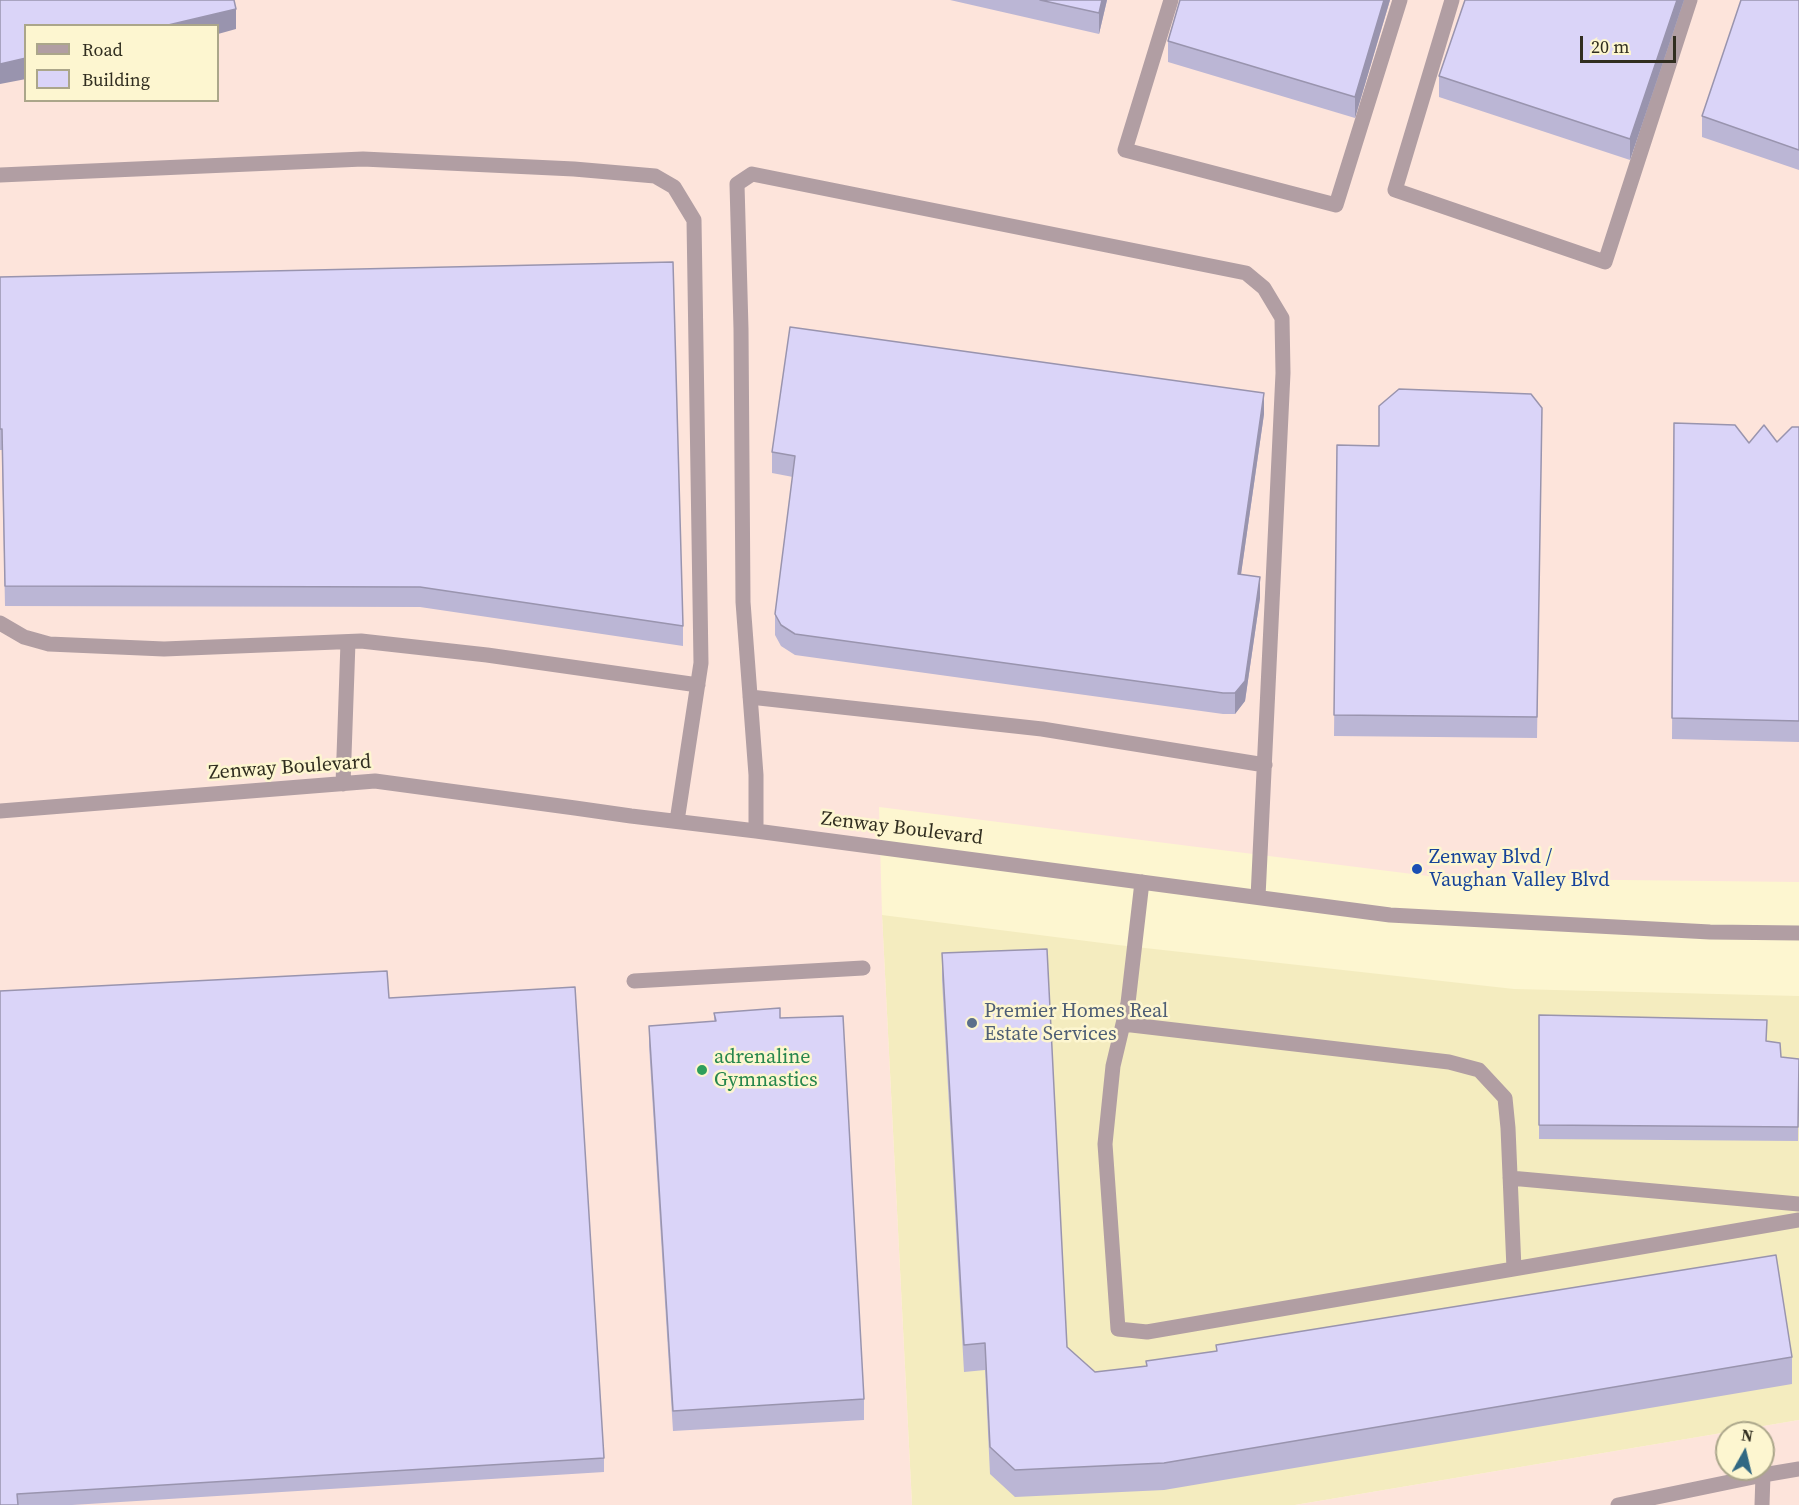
<!DOCTYPE html>
<style>
body{margin:0}
#map{position:relative;width:1799px;height:1505px;overflow:hidden;background:#fdf6d0;font-family:"Source Serif 4",serif}
canvas{display:block}
.legend{position:absolute;left:24px;top:24px;width:195px;height:78px;box-sizing:border-box;background:#fdf6d0;border:2px solid #aba68a;margin:0;padding:8px 10px;list-style:none;font-size:18px;color:#312e20}
.legend li{display:flex;align-items:center;gap:12px;height:30px}
.legend b{width:30px;border:2px solid #aba68a}
.north{position:absolute;left:1715px;top:1421px;width:60px;height:60px;box-sizing:border-box;background:#fdf6d0;border:2px solid #aba68a;border-radius:50%;rotate:8deg;font-size:16px;font-weight:700;line-height:24px;text-align:center;color:#312e20}
.north::after{content:'';display:block;margin:auto;width:21px;height:27px;background:#316883;clip-path:polygon(50% 0,100% 100%,50% 72%,0 100%)}
.scale{position:absolute;left:1580px;top:36px;width:96px;height:27px;box-sizing:border-box;border:3px solid #312e20;border-top:0;padding-left:8px;font-size:18px;line-height:21px;white-space:nowrap;color:#312e20;-webkit-text-stroke:4px #fdf6d0;paint-order:stroke}
</style>
<div id="map">
<canvas width="1799" height="1505"></canvas>
<ul class="legend">
<li><b style="height:8px;background:#b19ea3"></b>Road</li>
<li><b style="height:16px;background:#dad4f8"></b>Building</li>
</ul>
<div class="north">N</div>
<div class="scale">20 m</div>
</div>
<script>
const ctx = document.querySelector('canvas').getContext('2d');
ctx.lineJoin = 'round';
function paint(path, color) { ctx.fillStyle = color; ctx.fill(path, 'evenodd'); }
function strokePath(path, color, width, dash) { ctx.strokeStyle = color; ctx.lineWidth = width; ctx.lineCap = dash ? 'butt' : 'round'; ctx.setLineDash(dash || []); ctx.stroke(path); }
function drawText(font, color, halo, rows, align = 'center') {
  ctx.font = font + ' "Source Serif 4",serif'; ctx.lineWidth = 5; ctx.setLineDash([]); ctx.textBaseline = 'middle'; ctx.strokeStyle = halo; ctx.fillStyle = color; for (const [text, x, y, turn = 0] of rows) {
    ctx.save(); ctx.translate(x, y); ctx.rotate((+turn || 0) * Math.PI / 180); ctx.textAlign = isNaN(turn) ? turn : align; if (halo) ctx.strokeText(text, 0, 0); ctx.fillText(text, 0, 0); ctx.restore();
  }
}
paint(new Path2D(`
 M882,915L1118,945L1514,989L1799,996V1420L1295,1505H912Z`), '#f4ecbf');
paint(new Path2D(`
 M0,0H1799V882L1444,878L879,807L882,915L912,1505H0ZM26,26H218V100H26Z
 M1799,1420V1505H1295ZM1727,1433H1763V1469H1727Z`), '#fde4db');
strokePath(new Path2D(`
 M1171,0L1125,150L1336,205L1400,0
 M1452,0L1395,190L1605,262L1690,0
 M0,175L363,159L574,169L655,176L674,187L694,220L701,663L677,821
 M0,623L24,637L49,644L164,649L361,641L487,655L698,685
 M750,697L1042,729L1265,765
 M343,784L348,642
 M0,811L375,781L575,808L631,816L756,831L1390,915L1710,932L1799,933
 M756,831V775L743,602L741,329L737,184L752,174L1246,273L1264,288L1282,318L1283,373L1258,897
 M1142,882L1128,1003L1113,1066L1105,1144L1118,1329L1147,1332L1799,1220
 M634,981L863,968
 M1123,1024L1449,1062L1479,1070L1505,1098L1508,1128L1514,1269
 M1510,1178L1799,1204
 M1618,1505L1763,1475
 M1762,1505L1763,1475L1799,1469`), '#b19ea3', 15);
paint(new Path2D(`
 M950,0H1107L1099,34Z
 M1180,0H1390L1355,118L1168,62V41Z
 M1465,0H1684L1630,160L1439,97V76Z
 M1799,0V170L1702,137V116Z
 M0,277L683,626V646L420,607L5,606L2,450H0Z
 M1542,408L1537,738L1334,736L1337,445L1379,446Z
 M1264,414L1241,574L1260,598L1245,701L1235,714H1223L795,655L781,646L775,635V614L793,477L772,473V452Z
 M1674,423L1749,443L1777,442L1799,427V742L1672,739Z
 M942,953L1067,1347L1095,1372L1146,1366V1361L1216,1351V1345L1792,1357V1384L1164,1490L1015,1497L990,1474L985,1370L964,1372L942,980Z
 M389,998L604,1458V1472L72,1505H0Z
 M714,1013L780,1018L864,1399V1420L673,1431L649,1046V1026L714,1022Z
 M1539,1015L1767,1042L1781,1057L1799,1059L1798,1141L1539,1139Z`), '#bbb6d5');
paint(new Path2D(`
 M1102,0H1107L1099,34V13Z
 M1384,0H1390L1355,118V97Z
 M1677,0H1684L1630,160V139Z
 M236,9V29L218,34V26H164Z
 M26,58V79L0,84V64Z
 M1264,393V414L1238,595V574Z
 M1260,577V598L1245,701L1235,714V693Z`), '#9994ae');
const building = new Path2D(`
 M0,0H234L236,9L164,26H26V58L0,64Z
 M1040,0H1102L1099,13Z
 M1180,0H1384L1355,97L1168,41Z
 M1465,0H1677L1630,139L1439,76Z
 M1741,0H1799V150L1702,116Z
 M673,262L683,626L420,587L5,586L2,429H0V277Z
 M790,327L1264,393L1238,574L1260,577L1245,681L1235,693H1223L795,634L781,625L775,614L795,456L772,452Z
 M1399,389L1531,394L1542,408L1537,717L1334,715L1337,445L1379,446V406Z
 M1674,423L1735,425L1749,443L1764,425L1777,442L1792,427H1799V721L1672,718Z
 M1047,949L1067,1347L1095,1372L1147,1366L1146,1361L1217,1351L1216,1345L1776,1255L1792,1357L1164,1463L1015,1470L990,1447L985,1343L964,1345L942,953Z
 M387,971L389,998L575,987L604,1458L17,1494L18,1505H0V991Z
 M780,1008V1018L843,1016L864,1399L673,1411L649,1026L716,1021L714,1013Z
 M1539,1015L1767,1020L1766,1041L1780,1043L1781,1057L1799,1059L1798,1127L1539,1125Z`);
paint(building, '#dad4f8');
strokePath(building, '#9994ae', 1.5);
for (const [x, y, r, color] of [
 [1417,869,6,"#1a4fb4"],
 [972,1023,6,"#5c6f8a"],
 [702,1070,6,"#2e9e5b"]
]) { const dot = new Path2D(); dot.arc(x, y, r, 0, 2 * Math.PI); ctx.fillStyle = color; ctx.fill(dot); strokePath(dot, '#fdf6d0', 2); }
drawText('20px', '#312e20', '#fdf6d0', [
 ["Zenway Boulevard",290,768,-4],
 ["Zenway Boulevard",902,829,7]
]);
drawText('20px', '#164399', '#fdf6d0', [
 ["Zenway Blvd /",1429,858],
 ["Vaughan Valley Blvd",1429,881]
], 'left');
drawText('20px', '#4e5e75', '#fdf6d0', [
 ["Premier Homes Real",984,1012],
 ["Estate Services",984,1035]
], 'left');
drawText('20px', '#27864d', '#fdf6d0', [
 ["adrenaline",714,1058],
 ["Gymnastics",714,1081]
], 'left');
</script>
